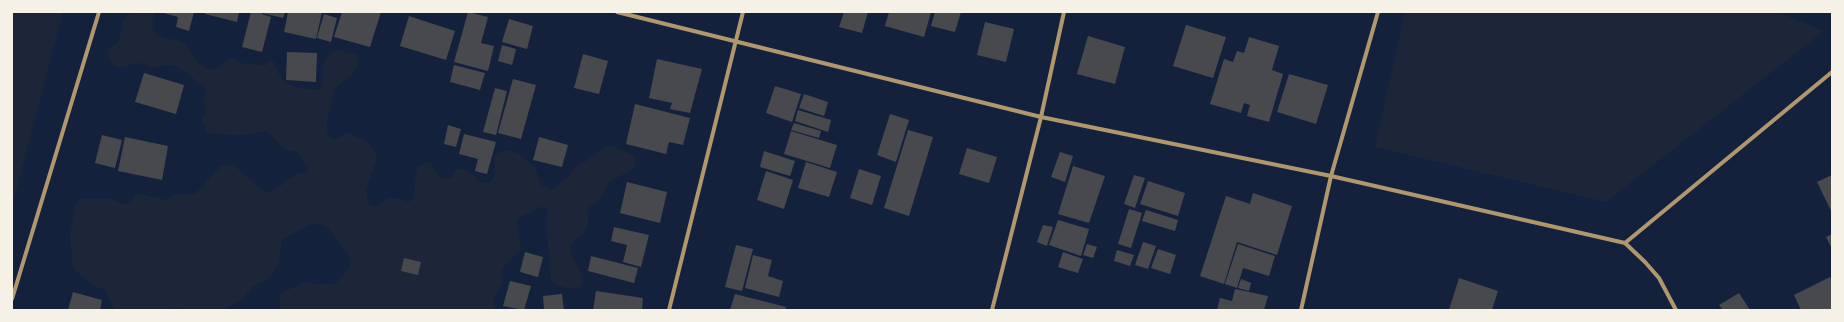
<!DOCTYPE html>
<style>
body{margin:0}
#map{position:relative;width:1844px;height:322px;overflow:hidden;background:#14213d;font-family:Arial,sans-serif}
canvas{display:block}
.frame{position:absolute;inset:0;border:13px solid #f6f1e7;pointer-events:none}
</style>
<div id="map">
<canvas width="1844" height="322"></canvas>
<div class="frame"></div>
</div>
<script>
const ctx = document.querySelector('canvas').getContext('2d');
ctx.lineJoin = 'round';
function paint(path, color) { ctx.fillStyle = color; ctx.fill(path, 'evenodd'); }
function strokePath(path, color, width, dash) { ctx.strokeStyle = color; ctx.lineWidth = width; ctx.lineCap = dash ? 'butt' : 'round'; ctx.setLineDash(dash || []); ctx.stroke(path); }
paint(new Path2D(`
 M12,12H63L12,207Z
 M130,12H154C153,19 151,27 156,33C163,41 177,37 184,44C192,51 200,71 213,70C221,70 223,60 232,57L240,63L253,64L265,66L268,61L274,62C282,88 294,87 318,90L323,86C323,74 320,55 336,51C341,50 350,54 355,54L359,60L355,72L335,89C333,106 321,123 330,138L336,139L347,133C361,138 375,143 377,159L366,190L368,203L374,207C386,200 392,193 408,202L413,199L416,173L418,166L430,162L441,178L447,179L453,177L455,170L458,168C468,171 474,172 478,182C498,187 495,170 494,156L499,152L505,150L518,153L535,167L541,185L552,190L567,178L575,167L586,161L601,150L607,147H614L632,154L635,159L636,165L631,170L608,183L600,200L589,207C588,214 589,225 585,231C580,239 571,238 571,249C571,263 585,270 581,287C571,290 558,288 551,280L546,221L548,208L541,207L517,219C515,230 521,238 521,250L507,263L501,271C508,287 495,287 494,300C494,303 495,307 495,310H281L279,299L281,293L305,282L330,285L336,283L349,268L351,262L349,256L329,229L324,225L311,224L282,240L279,261L270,278L252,287L244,298L223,310H188L172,307L166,310H115L113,307L105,289C90,288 85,277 73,268L70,235L76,203L80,199H112L123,204L129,203L138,193L163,200L175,195L195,194L221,166L228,164L234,165L262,190L268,193C283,187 291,173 307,173L309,167L304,163L298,152C278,150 280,141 266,131C246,136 228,136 207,132L202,120L206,108L203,102L205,96L207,94L205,88L184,71L172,65L152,67L139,63L133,64L121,68L115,66L107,56L108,49L118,42L124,20Z
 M1405,12H1778L1824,31L1606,202L1375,147Z`), '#1d2539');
paint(new Path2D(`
 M160,12H194L189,31L176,27L178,17Z
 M205,12H239L237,22L205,14Z
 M251,12H285L283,18L262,13V14L271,17L262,52L242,47Z
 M288,12H322L316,39L284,32Z
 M342,12H381L370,47L334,37Z
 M468,12L488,17L481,43L494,46L488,71L454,62Z
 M844,12H868L862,33L839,27Z
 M889,12H931L924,37L885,26Z
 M935,12H961L955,32L931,26Z
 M324,14L337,18L331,42L317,38Z
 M409,16L455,31L446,60L400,46Z
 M509,19L533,26L527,49L502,42Z
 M985,22L1014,29L1006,62L977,55Z
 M1186,25L1226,37L1213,78L1173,66Z
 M1088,36L1125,47L1115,84L1077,74Z
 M1249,37L1279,46L1272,70L1283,74L1269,122L1247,116L1250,105L1244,103L1241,113L1210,104L1224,59L1233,62L1237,51L1244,53Z
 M502,45L516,49L512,65L498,61Z
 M287,52L317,53L316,82L286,80Z
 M583,54L608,61L599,94L574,88Z
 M657,59L702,69L690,113L670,109L672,103L649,98Z
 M454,65L485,73L480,90L450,82Z
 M144,73L184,85L176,114L135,102Z
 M1289,74L1328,85L1316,124L1277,112Z
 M513,79L536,85L521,139L498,133Z
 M775,86L801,94L792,122L766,113Z
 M495,88L507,91L496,135L483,132Z
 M804,94L828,102L824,116L799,108Z
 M635,104L690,118L683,145L669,142L666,154L626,144Z
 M798,110L831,120L828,132L795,121Z
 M890,114L909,120L896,162L877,155Z
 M794,123L821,131L819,138L791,130Z
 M448,125L461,129L456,147L444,144Z
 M908,130L933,137L909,216L884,208Z
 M791,131L837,145L830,168L784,154Z
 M464,134L496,142L487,174L475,171L478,159L459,154Z
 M102,135L122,140L115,168L95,163Z
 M125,137L168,146L162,180L118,171Z
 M539,137L568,145L562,167L533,160Z
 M967,148L997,157L989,183L959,174Z
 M764,151L795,161L790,176L760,167Z
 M1060,152L1073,156L1065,182L1051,177Z
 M806,162L837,172L829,197L798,188Z
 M1073,166L1105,176L1089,223L1058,214Z
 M859,169L881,176L872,205L850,198Z
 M766,171L793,180L784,209L757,200Z
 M1134,175L1145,178L1135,208L1124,204Z
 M1832,175V213L1817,182Z
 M1148,181L1185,193L1178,216L1140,204Z
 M627,182L667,192L660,223L620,213Z
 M1253,193L1292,206L1277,255L1237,242L1224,284L1200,276L1226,196L1250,204Z
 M1129,209L1142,213L1131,248L1118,244Z
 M1146,210L1178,220L1175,231L1142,221Z
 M1058,220L1089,229L1081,256L1049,245Z
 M1043,225L1053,227L1047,246L1037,242Z
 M614,227L649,235L641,267L623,262L627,245L611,241Z
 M1832,234V249L1826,237Z
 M1143,242L1156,246L1148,269L1135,265Z
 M1087,244L1097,247L1093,258L1083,255Z
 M1238,244L1275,256L1269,276L1243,268L1237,288L1225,284Z
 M736,245L753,249L742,291L725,287Z
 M1158,249L1176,255L1170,274L1151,268Z
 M1117,250L1134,255L1130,266L1114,261Z
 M525,252L543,257L538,277L520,272Z
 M1063,252L1083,259L1078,273L1058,267Z
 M753,255L772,260L768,276L783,281L779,297L745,288Z
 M591,256L638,268L634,283L588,271Z
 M404,258L421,262L418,275L401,271Z
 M1830,277L1832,281V310H1801L1794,295Z
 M1459,278L1498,291L1492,310H1449Z
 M1241,279L1251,283L1249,291L1238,288Z
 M510,281L531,286L524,310L503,306Z
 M1235,289L1268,296L1264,310H1217L1220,298L1232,301Z
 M596,291L643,298L642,310H593Z
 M73,292L102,300L100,310H68Z
 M1739,293L1750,310H1723L1719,305Z
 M562,294L564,310H544L543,296Z
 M735,294L786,307L785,310H730Z`), '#48494c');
strokePath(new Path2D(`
 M617,12L1041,117L1331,176L1625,243
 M1625,243L1832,72
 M1625,243L1645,262L1659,278L1676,310
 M12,299L99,12
 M669,310L743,12
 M992,310L1041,117L1064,12
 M1301,310L1331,176L1378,12`), '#b1986c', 4);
</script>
